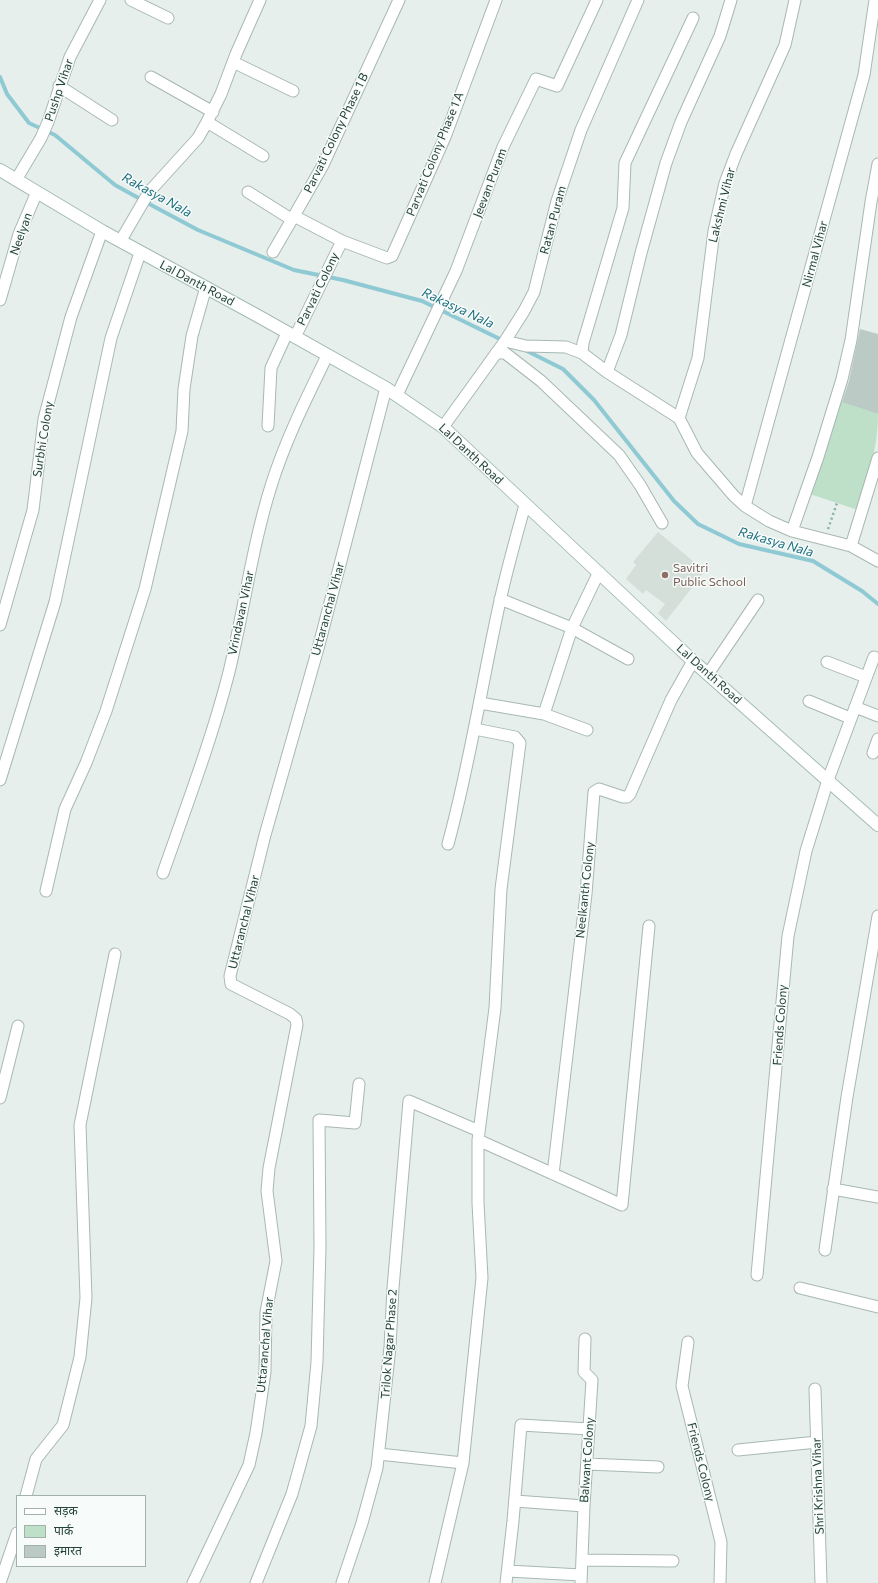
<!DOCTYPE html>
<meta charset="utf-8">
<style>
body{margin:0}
#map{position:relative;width:878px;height:1583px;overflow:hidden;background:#e6efeb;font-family:Commissioner,"Noto Sans Devanagari",sans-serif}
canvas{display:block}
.legend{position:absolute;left:16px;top:1495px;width:130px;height:72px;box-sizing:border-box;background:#f7fbf9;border:1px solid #a3b1ad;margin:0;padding:5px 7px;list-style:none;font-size:12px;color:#24423a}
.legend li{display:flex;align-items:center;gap:8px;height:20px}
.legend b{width:20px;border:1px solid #a3b1ad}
</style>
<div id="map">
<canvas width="878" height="1583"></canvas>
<ul class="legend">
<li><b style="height:5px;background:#fff"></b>सड़क</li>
<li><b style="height:11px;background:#bfe0c8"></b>पार्क</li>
<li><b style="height:11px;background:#bbcac4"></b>इमारत</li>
</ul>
</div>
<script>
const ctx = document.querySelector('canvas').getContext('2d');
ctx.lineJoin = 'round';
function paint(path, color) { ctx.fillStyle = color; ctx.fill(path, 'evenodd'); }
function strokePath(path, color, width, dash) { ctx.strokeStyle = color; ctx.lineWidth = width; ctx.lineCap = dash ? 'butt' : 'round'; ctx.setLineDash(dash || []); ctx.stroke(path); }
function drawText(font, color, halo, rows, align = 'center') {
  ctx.font = font + ' Commissioner,sans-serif'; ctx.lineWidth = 3; ctx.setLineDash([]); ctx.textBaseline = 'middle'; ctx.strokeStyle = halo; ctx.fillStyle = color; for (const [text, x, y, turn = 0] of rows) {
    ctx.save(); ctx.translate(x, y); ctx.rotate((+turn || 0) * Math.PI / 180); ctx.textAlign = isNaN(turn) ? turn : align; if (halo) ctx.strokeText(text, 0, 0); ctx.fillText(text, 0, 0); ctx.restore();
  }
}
paint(new Path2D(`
 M658,532L705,571L666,621L658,613L665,604L646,590L643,594L626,579L636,565L633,562Z`), '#d4dfda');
paint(new Path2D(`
 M841,401L878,414C878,449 868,477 858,510L810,494Z`), '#bfe0c8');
strokePath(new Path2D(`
 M0,77L7,94L29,123L55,135L115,185L153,206L198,230L294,270L343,280L422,301L504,341
 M523,349L563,369L594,400L674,501L698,524L739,544L813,561L862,591L878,604`), '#8ec9d4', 4);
paint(new Path2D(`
 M860,329L878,334V414L842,402L849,381Z`), '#bbcac4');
const street = new Path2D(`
 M131,0L168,18
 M399,0L323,165L294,216L342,241L387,258L392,256L445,137L496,0
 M233,62L293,91
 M151,77L213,112
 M59,86L112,120
 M207,122L263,156
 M16,180L41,138L48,122L70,57L100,0
 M248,192L291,219
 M121,240L149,192L198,138L207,122L221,94L236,54L260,0
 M273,252L294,216
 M0,300L19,234L37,192
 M295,337L342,241
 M505,341L526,346L566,347L582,353L607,372L679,418L697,453L734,496L745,506L769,521L792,531L851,546L878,561
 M496,353H505L541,381L619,455L640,485L662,523
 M582,353L583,343L623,208L625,163L693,18
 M607,372L621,335L641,253L666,163L681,122L720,36L731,0
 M397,395L456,271L503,147L536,79L557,86L597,0
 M679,418L698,358L714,231L725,183L736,154L785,45L795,0
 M268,426L271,368L287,333
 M443,427L505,341L524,311L534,292L557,201L581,130L638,0
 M745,506L864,75L875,0
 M792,531L818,457L842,379L851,340L871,202L878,164
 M851,546L878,458
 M500,599L572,628L628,659
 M0,625L33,510L44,419L71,317L102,231
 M827,662L866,677
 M708,674L758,600
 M809,701L850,718
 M480,703L544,714L572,628L599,572
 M855,707L878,716
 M544,714L587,730
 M873,753L878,739
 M0,780L55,602L111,338L140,253
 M448,844C470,764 482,682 500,601C507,569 516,537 525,505
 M163,873C186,807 212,739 229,672C244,610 252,547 271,486C285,441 306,399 327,356
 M46,891L65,809L86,763L106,711L145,589L182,431L184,389L192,336L206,287
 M0,1098L18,1026
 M478,1140L622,1205L649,926
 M553,1174L586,894L594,792L599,789L623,797H627L630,794L671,700L693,661
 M833,1189L878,1197
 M825,1250L847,1097L878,916
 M757,1275L788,936L806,851L828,780L874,657
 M800,1288L878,1307
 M688,1342L682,1386L721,1542L720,1583
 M815,1389L821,1583
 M738,1450L817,1442
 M379,1454L463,1463
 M587,1464L658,1467
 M26,1496L36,1459L63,1425L80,1357L86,1298L80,1125L115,954
 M515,1501L584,1506
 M582,1560L673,1561
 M508,1571L581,1575
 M0,1583L17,1533
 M193,1583L249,1465L256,1433L265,1372L266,1312L276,1261L267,1191L269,1168L297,1025L296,1019L290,1014L231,984L230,976L265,835L319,645L386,388
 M256,1583L292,1494L311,1426L317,1362L320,1247L319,1120L355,1123L359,1084
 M342,1583L362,1523L377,1468L390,1347L393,1288L409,1101L479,1131
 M435,1583L463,1463L482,1278L478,1203V1140L495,1008L501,889L520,743L515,737L475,729
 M506,1583L513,1521L521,1425L589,1429
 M581,1583L584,1506L592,1380L584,1372L585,1339`);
const secondary = new Path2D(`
 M0,170L102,231L258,316L386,388L443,427L693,661L878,825`);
strokePath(street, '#a8b8b2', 13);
strokePath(secondary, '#a4bbb3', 14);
strokePath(new Path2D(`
 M828,529L837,503`), '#86b3a5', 2.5, [2, 3]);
strokePath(street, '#fff', 11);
strokePath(secondary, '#fff', 12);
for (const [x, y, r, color] of [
 [665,575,4,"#8d6e63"]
]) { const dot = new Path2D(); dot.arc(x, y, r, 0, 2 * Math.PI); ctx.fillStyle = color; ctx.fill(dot); strokePath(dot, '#f7fbf9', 1.5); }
drawText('12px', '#24423a', '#f7fbf9', [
 ["Pushp Vihar",59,90,-71],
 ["Parvati Colony Phase 1 B",336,133,-64],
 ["Parvati Colony Phase 1 A",435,154,-68],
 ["Jeevan Puram",490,183,-69],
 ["Lakshmi Vihar",722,205,-76],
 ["Ratan Puram",553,220,-75],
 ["Neelyan",21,234,-71],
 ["Nirmal Vihar",815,254,-75],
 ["Lal Danth Road",197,283,28],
 ["Parvati Colony",318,289,-64],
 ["Surbhi Colony",43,439,-81],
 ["Lal Danth Road",471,454,43],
 ["Uttaranchal Vihar",328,609,-75],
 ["Vrindavan Vihar",241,613,-78],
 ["Lal Danth Road",709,674,42],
 ["Neelkanth Colony",585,890,-84],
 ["Uttaranchal Vihar",244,922,-76],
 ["Friends Colony",780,1025,-86],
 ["Trilok Nagar Phase 2",389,1344,-86],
 ["Uttaranchal Vihar",265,1345,-85],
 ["Balwant Colony",587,1460,-86],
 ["Friends Colony",701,1462,76],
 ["Shri Krishna Vihar",818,1486,-92]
]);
drawText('12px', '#785e54', '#f7fbf9', [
 ["Savitri",673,568],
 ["Public School",673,582]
], 'left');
drawText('italic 13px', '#1c6f80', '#f7fbf9', [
 ["Rakasya Nala",157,195,29],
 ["Rakasya Nala",458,308,25],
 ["Rakasya Nala",776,542,16]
]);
</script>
